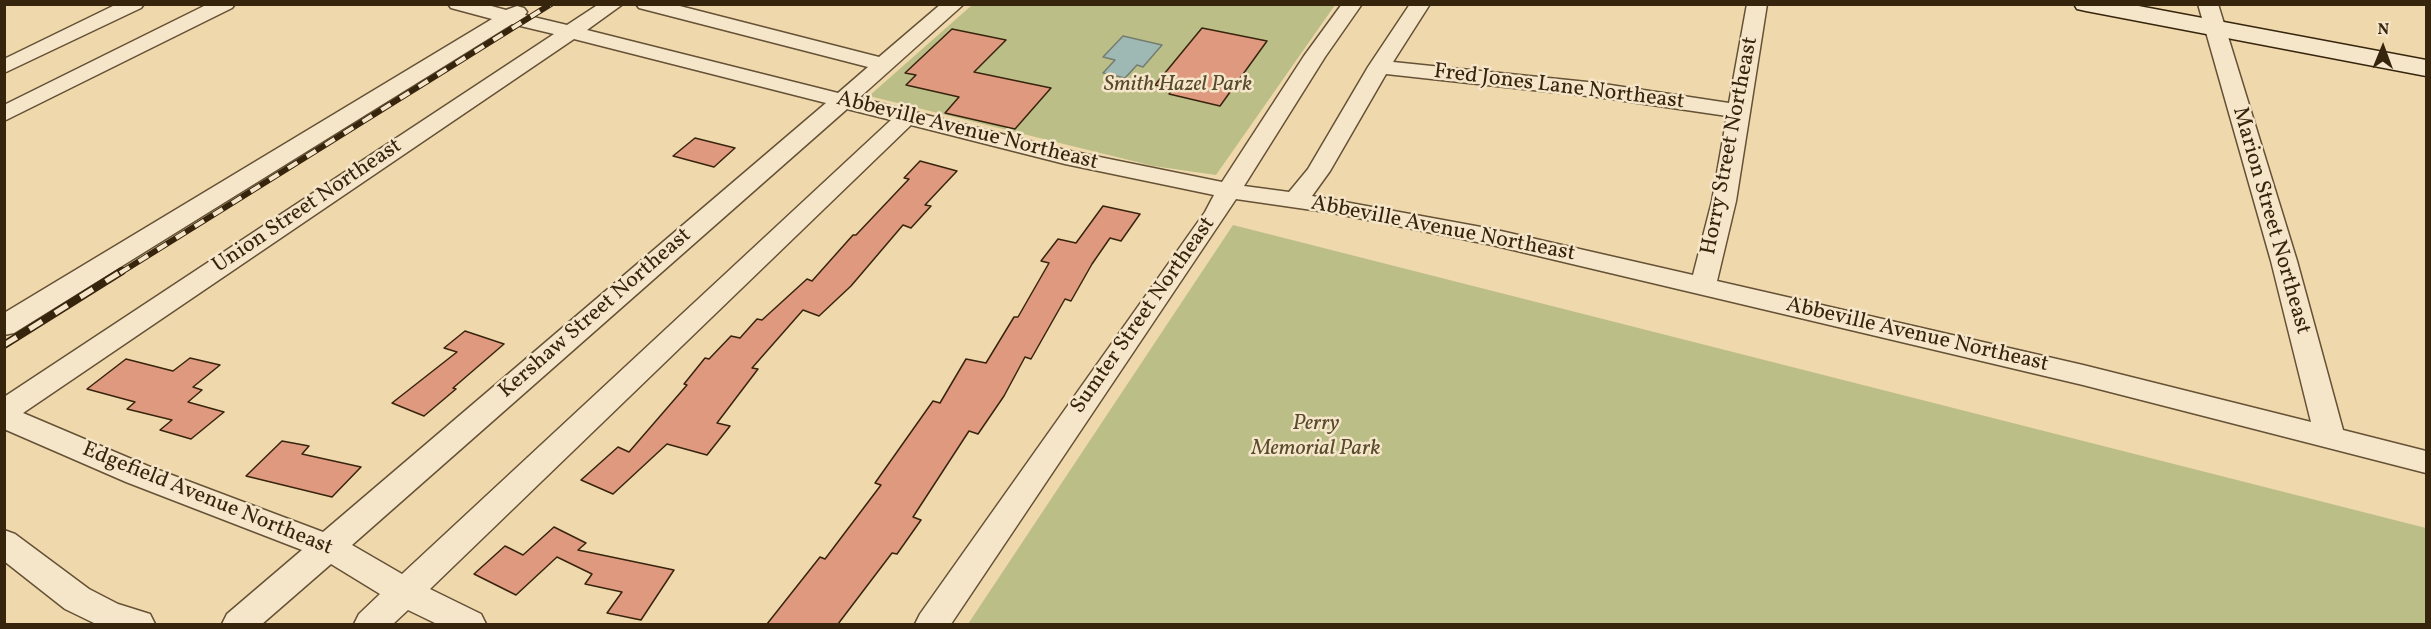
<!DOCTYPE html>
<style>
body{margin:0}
#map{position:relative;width:2431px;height:629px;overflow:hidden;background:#f0d8ad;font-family:Vollkorn,serif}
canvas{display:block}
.frame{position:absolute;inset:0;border:6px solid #37240d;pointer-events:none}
.north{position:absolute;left:2353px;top:18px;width:60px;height:60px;-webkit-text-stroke:4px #f5e6ca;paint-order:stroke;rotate:1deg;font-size:16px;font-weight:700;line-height:24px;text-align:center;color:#37240d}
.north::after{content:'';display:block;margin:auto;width:21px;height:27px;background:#37240d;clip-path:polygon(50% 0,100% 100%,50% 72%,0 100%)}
</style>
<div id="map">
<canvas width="2431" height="629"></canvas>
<div class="frame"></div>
<div class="north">N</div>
</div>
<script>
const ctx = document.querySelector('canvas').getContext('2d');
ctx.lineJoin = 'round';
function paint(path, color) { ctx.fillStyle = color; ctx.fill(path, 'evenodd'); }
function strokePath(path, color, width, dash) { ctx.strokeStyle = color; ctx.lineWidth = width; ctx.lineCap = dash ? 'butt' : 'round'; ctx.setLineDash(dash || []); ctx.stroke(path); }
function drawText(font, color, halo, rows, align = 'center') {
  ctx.font = font + ' Vollkorn,serif'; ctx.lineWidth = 5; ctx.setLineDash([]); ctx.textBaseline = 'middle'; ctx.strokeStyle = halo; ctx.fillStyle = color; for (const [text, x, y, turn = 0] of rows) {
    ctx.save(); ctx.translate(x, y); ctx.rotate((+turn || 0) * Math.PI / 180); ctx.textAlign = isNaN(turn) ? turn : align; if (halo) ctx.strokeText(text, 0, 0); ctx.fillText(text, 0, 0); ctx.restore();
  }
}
paint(new Path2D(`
 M972,5H1335L1216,175L1153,166L869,96Z
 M1233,225L2426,528V624H968Z`), '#bcbe88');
const water = new Path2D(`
 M1123,36L1162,45L1143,67L1137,65L1125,78L1103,73L1115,60L1103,57Z`);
paint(water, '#9eb8b4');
strokePath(water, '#757d71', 1.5);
const building = new Path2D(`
 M1202,28L1267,41L1220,106L1169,94L1173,89L1155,85Z
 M952,29L1006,40L974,72L1051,88L1015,129L945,113L959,97L906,85L916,75L905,73Z
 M695,138L735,148L714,167L673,156Z
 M920,161L957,171L925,205L931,206L911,228L903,225L851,286L819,316L803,310L752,368L758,369L717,423L730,426L707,455L667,444L613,494L581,480L618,447L629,452L687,385L684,384L705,358L709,359L731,336L740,338L757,319L762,320L807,279L812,281L853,235H856L909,179L904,178Z
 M1103,206L1140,214L1121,241L1110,238L1092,264L1071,301L1065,299L1031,359L1025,357L1004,396L978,434L969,431L913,517L921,520L897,554L892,553L838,624H767L820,557L825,559L881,485L875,483L933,401L940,403L966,359L986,363L1014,317H1018L1049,263L1041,261L1058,239L1076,243Z
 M465,331L504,344L453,388L456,389L424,416L392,403L457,352L444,348Z
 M190,358L220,365L193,387L202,390L188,402L224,412L191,439L160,430L172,420L127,409L135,402L87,389L126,359L173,371Z
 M282,441L309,446L302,454L361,467L332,497L246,476Z
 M554,527L586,543L578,550L674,570L641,620L607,613L622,592L585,584L592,574L557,557L516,595L474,574L505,546L523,555Z`);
paint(building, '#df997f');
strokePath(building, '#37240d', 1.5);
const street = new Path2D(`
 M117,4H144L141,8L4,73V59Z
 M208,4H235L232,8L4,121V105Z
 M448,4H484L506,10L517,6L524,8L527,12L525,15L567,25L599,4H623L587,30L838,93L868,67L639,8L636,4H672L879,57L941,4H964L859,98L1065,150L1222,182L1304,56L1342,4H1362L1325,57L1244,186L1289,192L1308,169L1368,67L1410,4H1430L1393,62L1597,83L1729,103L1747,4H1767L1736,201L1717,281L2083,365L2311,422L2271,261L2198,4H2218L2297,261L2343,430L2426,451V473L2083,385L1492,245L1333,213L1236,199L951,624H915L920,614L1205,212L1214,195L1065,164L911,125L430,589L481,614L486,624H437L408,610L393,624H354L359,614L380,594L331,564L262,624H222L227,614L302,550L126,482L4,429V397L554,34L512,24L14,333L4,335V313L492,19L451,8ZM574,39L826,103L323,532L148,466L23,413ZM1386,74L1597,97L1727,116L1712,201L1693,275L1492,229L1312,196L1330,171ZM847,109L891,120L402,574L352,545Z
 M4,530L15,534L89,589L118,604L150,614L155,624H96L65,609L4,561Z`);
const secondary = new Path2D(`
 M2074,4H2128L2426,60V76L2086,11L2077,9Z`);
strokePath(street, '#655135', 3);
strokePath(secondary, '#37240d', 3);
paint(street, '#f5e6ca');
paint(secondary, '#f5e6ca');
const railFar1 = new Path2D(`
 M120,273L551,4`);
const rail = new Path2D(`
 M4,345L122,271`);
strokePath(railFar1, '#37240d', 6);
strokePath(rail, '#37240d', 8);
strokePath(railFar1, '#f5e6ca', 4, [11]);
strokePath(rail, '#f5e6ca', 5, [15]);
drawText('italic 22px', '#584a2c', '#f5e6ca', [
 ["Smith Hazel Park",1178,86],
 ["Perry",1316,425],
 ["Memorial Park",1316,450]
]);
drawText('22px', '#37240d', '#f5e6ca', [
 ["Fred Jones Lane Northeast",1559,88,7],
 ["Abbeville Avenue Northeast",967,132,14],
 ["Horry Street Northeast",1731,146,-79],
 ["Union Street Northeast",308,207,-34],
 ["Marion Street Northeast",2270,221,74],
 ["Abbeville Avenue Northeast",1443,230,11],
 ["Kershaw Street Northeast",596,314,-41],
 ["Sumter Street Northeast",1144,316,-55],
 ["Abbeville Avenue Northeast",1917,336,13],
 ["Edgefield Avenue Northeast",207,500,22]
]);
</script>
